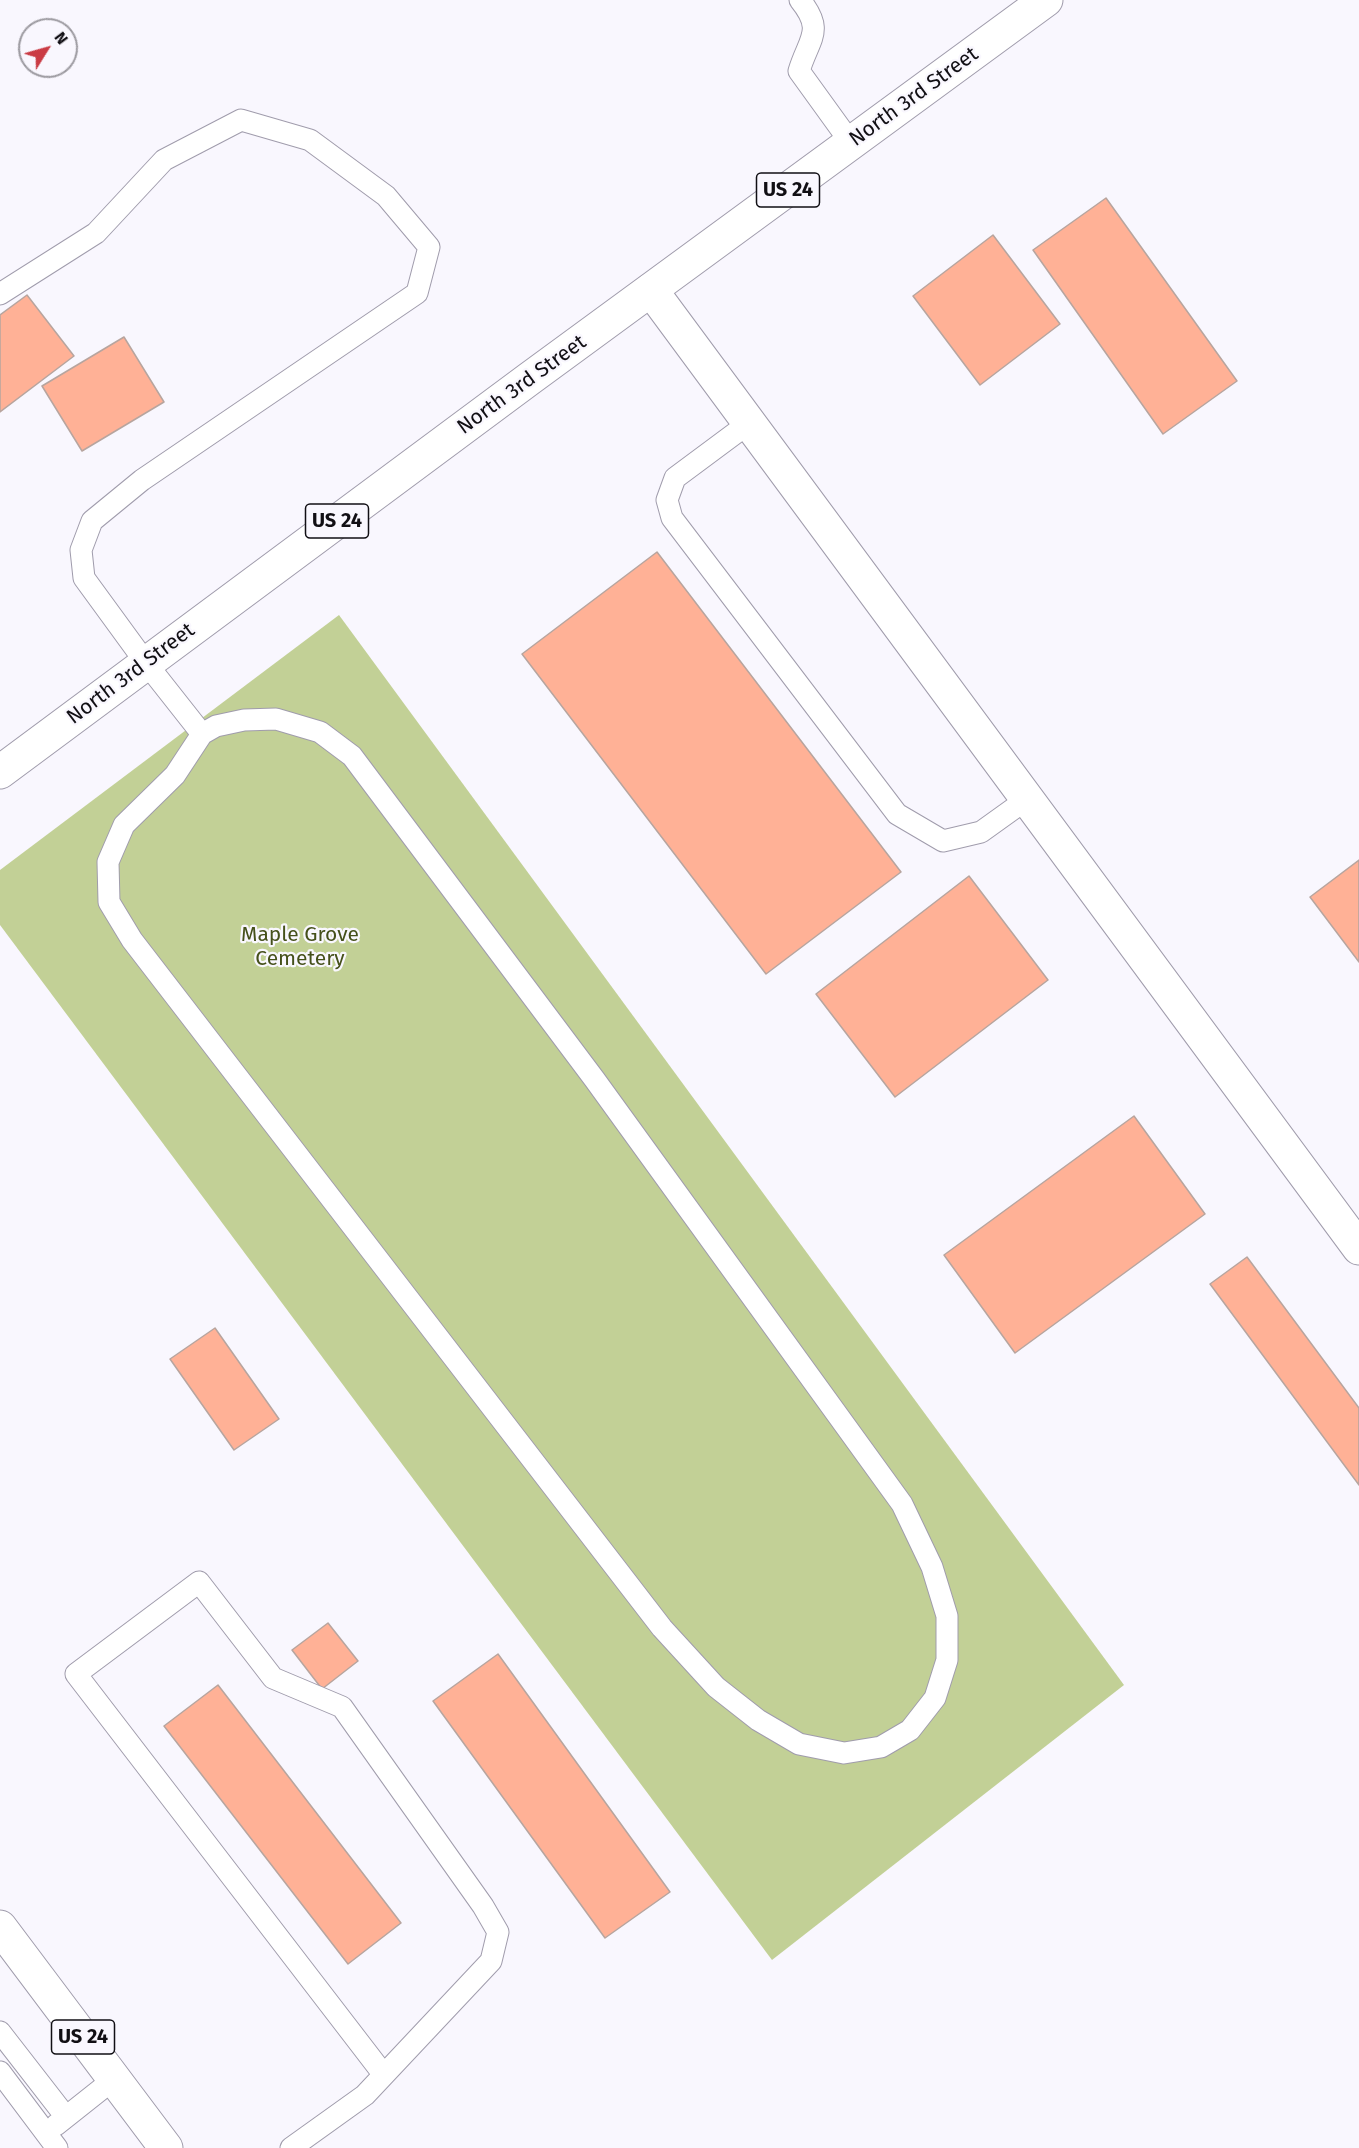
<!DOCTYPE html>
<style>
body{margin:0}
#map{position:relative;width:1359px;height:2148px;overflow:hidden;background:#f9f7fe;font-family:"Fira Sans",sans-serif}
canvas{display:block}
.north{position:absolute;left:18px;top:18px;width:60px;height:60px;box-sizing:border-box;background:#f9f7fe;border:2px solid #9c9aa0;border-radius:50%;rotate:53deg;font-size:16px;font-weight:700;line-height:24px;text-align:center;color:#110f14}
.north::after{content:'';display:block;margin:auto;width:21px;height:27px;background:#ca3b44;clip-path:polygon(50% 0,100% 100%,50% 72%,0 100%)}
</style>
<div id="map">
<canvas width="1359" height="2148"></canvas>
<div class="north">N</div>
</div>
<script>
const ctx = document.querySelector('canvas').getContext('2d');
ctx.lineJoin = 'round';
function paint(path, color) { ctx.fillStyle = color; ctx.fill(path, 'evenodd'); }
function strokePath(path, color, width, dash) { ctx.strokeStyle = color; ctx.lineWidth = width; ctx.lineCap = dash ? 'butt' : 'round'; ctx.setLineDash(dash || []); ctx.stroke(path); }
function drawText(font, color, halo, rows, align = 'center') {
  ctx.font = font + ' "Fira Sans",sans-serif'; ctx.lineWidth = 4.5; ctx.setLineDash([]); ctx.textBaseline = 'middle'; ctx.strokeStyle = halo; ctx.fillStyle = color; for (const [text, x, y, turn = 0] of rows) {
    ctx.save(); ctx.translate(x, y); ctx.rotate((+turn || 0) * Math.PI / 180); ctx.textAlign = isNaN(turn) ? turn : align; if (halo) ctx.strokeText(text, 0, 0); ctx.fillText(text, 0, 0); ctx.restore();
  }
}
paint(new Path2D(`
 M339,615L1124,1685L772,1960L0,925V870Z`), '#c2d096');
const building = new Path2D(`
 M1106,198L1237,381L1163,434L1033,250Z
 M993,235L1060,324L980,385L913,296Z
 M27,295L74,356L0,412V315Z
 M124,337L164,402L82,451L42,386Z
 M657,552L901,872L766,974L522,654Z
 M1359,860V962L1310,897Z
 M969,876L1048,980L895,1097L816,994Z
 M1134,1116L1205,1214L1015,1353L944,1255Z
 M1247,1257L1359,1408V1485L1210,1284Z
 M215,1328L279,1419L234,1450L170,1359Z
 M328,1623L358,1661L322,1689L292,1650Z
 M498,1654L670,1892L605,1938L433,1701Z
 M218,1685L401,1923L348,1964L164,1726Z`);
paint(building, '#ffb196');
strokePath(building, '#b7a59f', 1.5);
const lane = new Path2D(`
 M800,0C825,31 809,38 799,71L851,143
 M0,294L96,233L164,160L241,120L310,140L386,196L429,247L417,293L142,480L92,521L81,550L84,578L146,663L202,734
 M749,423L675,478L667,500L672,518L897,814L943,841L981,832L1027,799
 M276,719L320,732L352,756L595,1080L902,1504L932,1567L947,1616V1660L935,1698L910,1730L881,1747L844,1753L799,1744L758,1720L716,1687L662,1628L132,940L109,902L108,862L124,825L175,775L202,734L216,726L244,720Z
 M0,2032L66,2117
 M0,2072L57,2148
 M56,2125L114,2079
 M291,2148L365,2095L491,1961L498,1932L483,1906L342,1707L273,1678L199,1582L76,1674L384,2075`);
const street = new Path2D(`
 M651,290L1359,1248`);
const primary = new Path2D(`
 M0,1927L166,2148`);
const highway = new Path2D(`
 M0,772L529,379L1046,0`);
strokePath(lane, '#a09cac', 23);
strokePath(street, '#a09cac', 35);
strokePath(primary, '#a09cac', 35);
strokePath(highway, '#a09cac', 35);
strokePath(lane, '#fff', 21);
strokePath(street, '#fff', 33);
strokePath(primary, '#fff', 33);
strokePath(highway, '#fff', 33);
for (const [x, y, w] of [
 [788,190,63],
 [337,521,63],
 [83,2037,63]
]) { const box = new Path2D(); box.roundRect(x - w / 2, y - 17, w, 34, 4.5); ctx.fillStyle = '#f9f7fe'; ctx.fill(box); strokePath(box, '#110f14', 1.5); }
drawText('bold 20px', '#110f14', null, [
 ["US 24",788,190],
 ["US 24",337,521],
 ["US 24",83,2037]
]);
drawText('21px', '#110f14', '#f9f7fe', [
 ["North 3rd Street",914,97,-36],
 ["North 3rd Street",522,385,-36],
 ["North 3rd Street",131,674,-37]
]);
drawText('21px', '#45501a', '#f9f7fe', [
 ["Maple Grove",300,935],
 ["Cemetery",300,959]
]);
</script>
